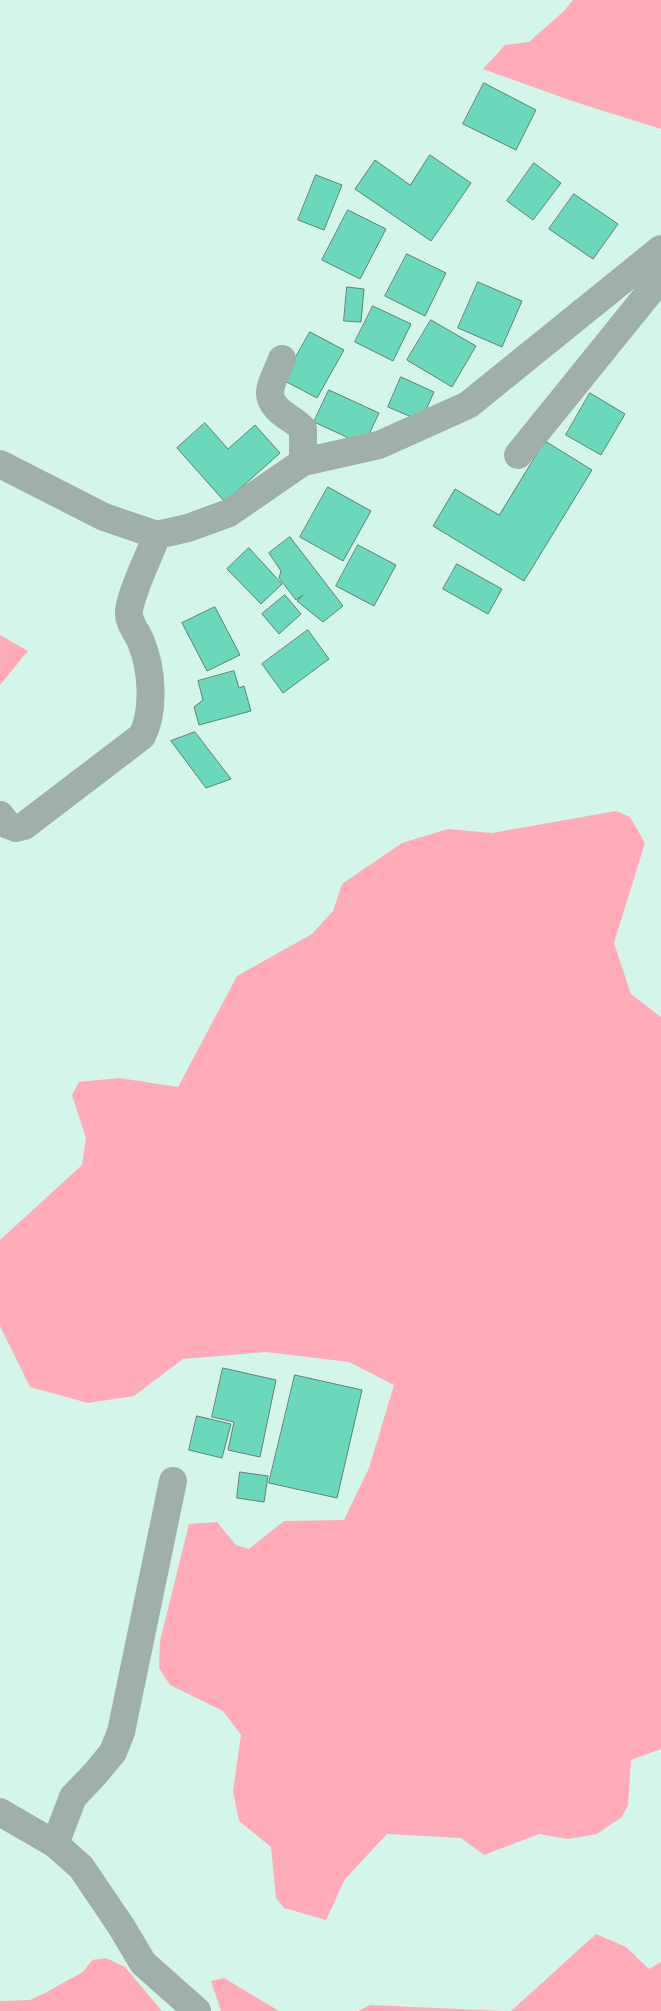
<!DOCTYPE html>
<style>
body{margin:0}
canvas{display:block;background:#d3f5ea}
</style>
<canvas width="661" height="2011"></canvas>
<script>
const ctx = document.querySelector('canvas').getContext('2d');
ctx.lineJoin = 'round';
function paint(path, color) { ctx.fillStyle = color; ctx.fill(path, 'evenodd'); }
function strokePath(path, color, width, dash) { ctx.strokeStyle = color; ctx.lineWidth = width; ctx.lineCap = dash ? 'butt' : 'round'; ctx.setLineDash(dash || []); ctx.stroke(path); }
paint(new Path2D(`
 M573,0H661V129L572,101L483,69L505,45L529,42L564,11Z
 M0,635L28,651L0,685Z
 M616,811L630,817L645,843L614,943L631,994L661,1017V1749L631,1760L628,1805L622,1817L597,1834L568,1839L539,1834L484,1855L461,1838L387,1834L345,1879L326,1920L284,1908L276,1898L271,1847L239,1821L233,1791L241,1735L223,1711L170,1685L159,1668L160,1641L189,1524L217,1522L236,1545L249,1549L284,1521L344,1520L369,1468L394,1385L349,1362L266,1352L183,1359L134,1396L88,1403L30,1387L0,1326V1240L82,1165L86,1138L72,1095L79,1082L119,1078L178,1087L237,976L312,934L333,911L342,884L402,843L448,829L492,833Z
 M596,1934L626,1947L649,1969L661,1962V2011H511Z
 M106,1958L125,1967L162,2011H0V2001L30,2000L43,1994L83,1972L92,1960Z
 M224,1978L279,2011H221L211,1981Z
 M370,2005L504,2011H358Z`), '#ffabba');
const building = new Path2D(`
 M484,83L536,110L516,150L463,124Z
 M430,155L471,183L431,241L355,189L375,160L410,185Z
 M534,163L561,183L533,220L507,201Z
 M316,175L342,185L324,230L298,220Z
 M574,194L618,224L593,259L549,229Z
 M348,210L386,229L360,279L322,260Z
 M407,254L446,273L425,316L385,296Z
 M478,282L522,301L502,347L458,328Z
 M347,287L364,289L361,322L344,321Z
 M373,306L411,324L393,361L355,342Z
 M431,320L476,346L452,387L407,360Z
 M310,332L344,350L317,398L283,380Z
 M401,377L434,392L421,421L388,407Z
 M329,390L379,413L364,445L314,422Z
 M590,393L625,414L601,455L566,435Z
 M205,423L228,449L255,425L280,453L225,502L177,448Z
 M545,441L592,470L524,581L433,526L455,489L499,515Z
 M328,487L371,511L343,561L300,537Z
 M290,537L343,606L323,622L297,601L303,595L296,600L279,578L281,571L269,553Z
 M358,545L396,565L374,606L336,586Z
 M249,548L282,584L261,604L227,569Z
 M457,564L502,589L488,614L443,589Z
 M285,595L301,614L279,634L262,614Z
 M215,607L240,655L207,671L182,623Z
 M308,630L329,659L283,693L262,664Z
 M234,671L239,688L244,686L251,711L199,725L194,707L203,700L198,681Z
 M195,732L231,779L206,788L171,741Z
 M223,1368L276,1380L260,1457L228,1450L234,1422L212,1417Z
 M295,1375L362,1390L337,1498L269,1483Z
 M197,1416L231,1424L222,1458L189,1450Z
 M240,1472L268,1476L264,1502L237,1498Z`);
paint(building, '#6bd8bc');
strokePath(building, '#628177', 1);
strokePath(new Path2D(`
 M282,359C274,381 260,394 281,412C288,418 296,421 303,429V462
 M518,455L661,278
 M0,464L104,517L157,535L188,528L229,513L303,462L379,445L468,405L661,249
 M0,815L8,825L16,828L24,826L142,736C155,711 152,668 141,642C137,631 128,624 129,611C131,592 150,554 157,535
 M0,1812L55,1844L81,1867L121,1926L143,1963L197,2011
 M55,1844L73,1797L95,1774L113,1752L121,1732L173,1481`), '#a1afab', 28);
</script>
